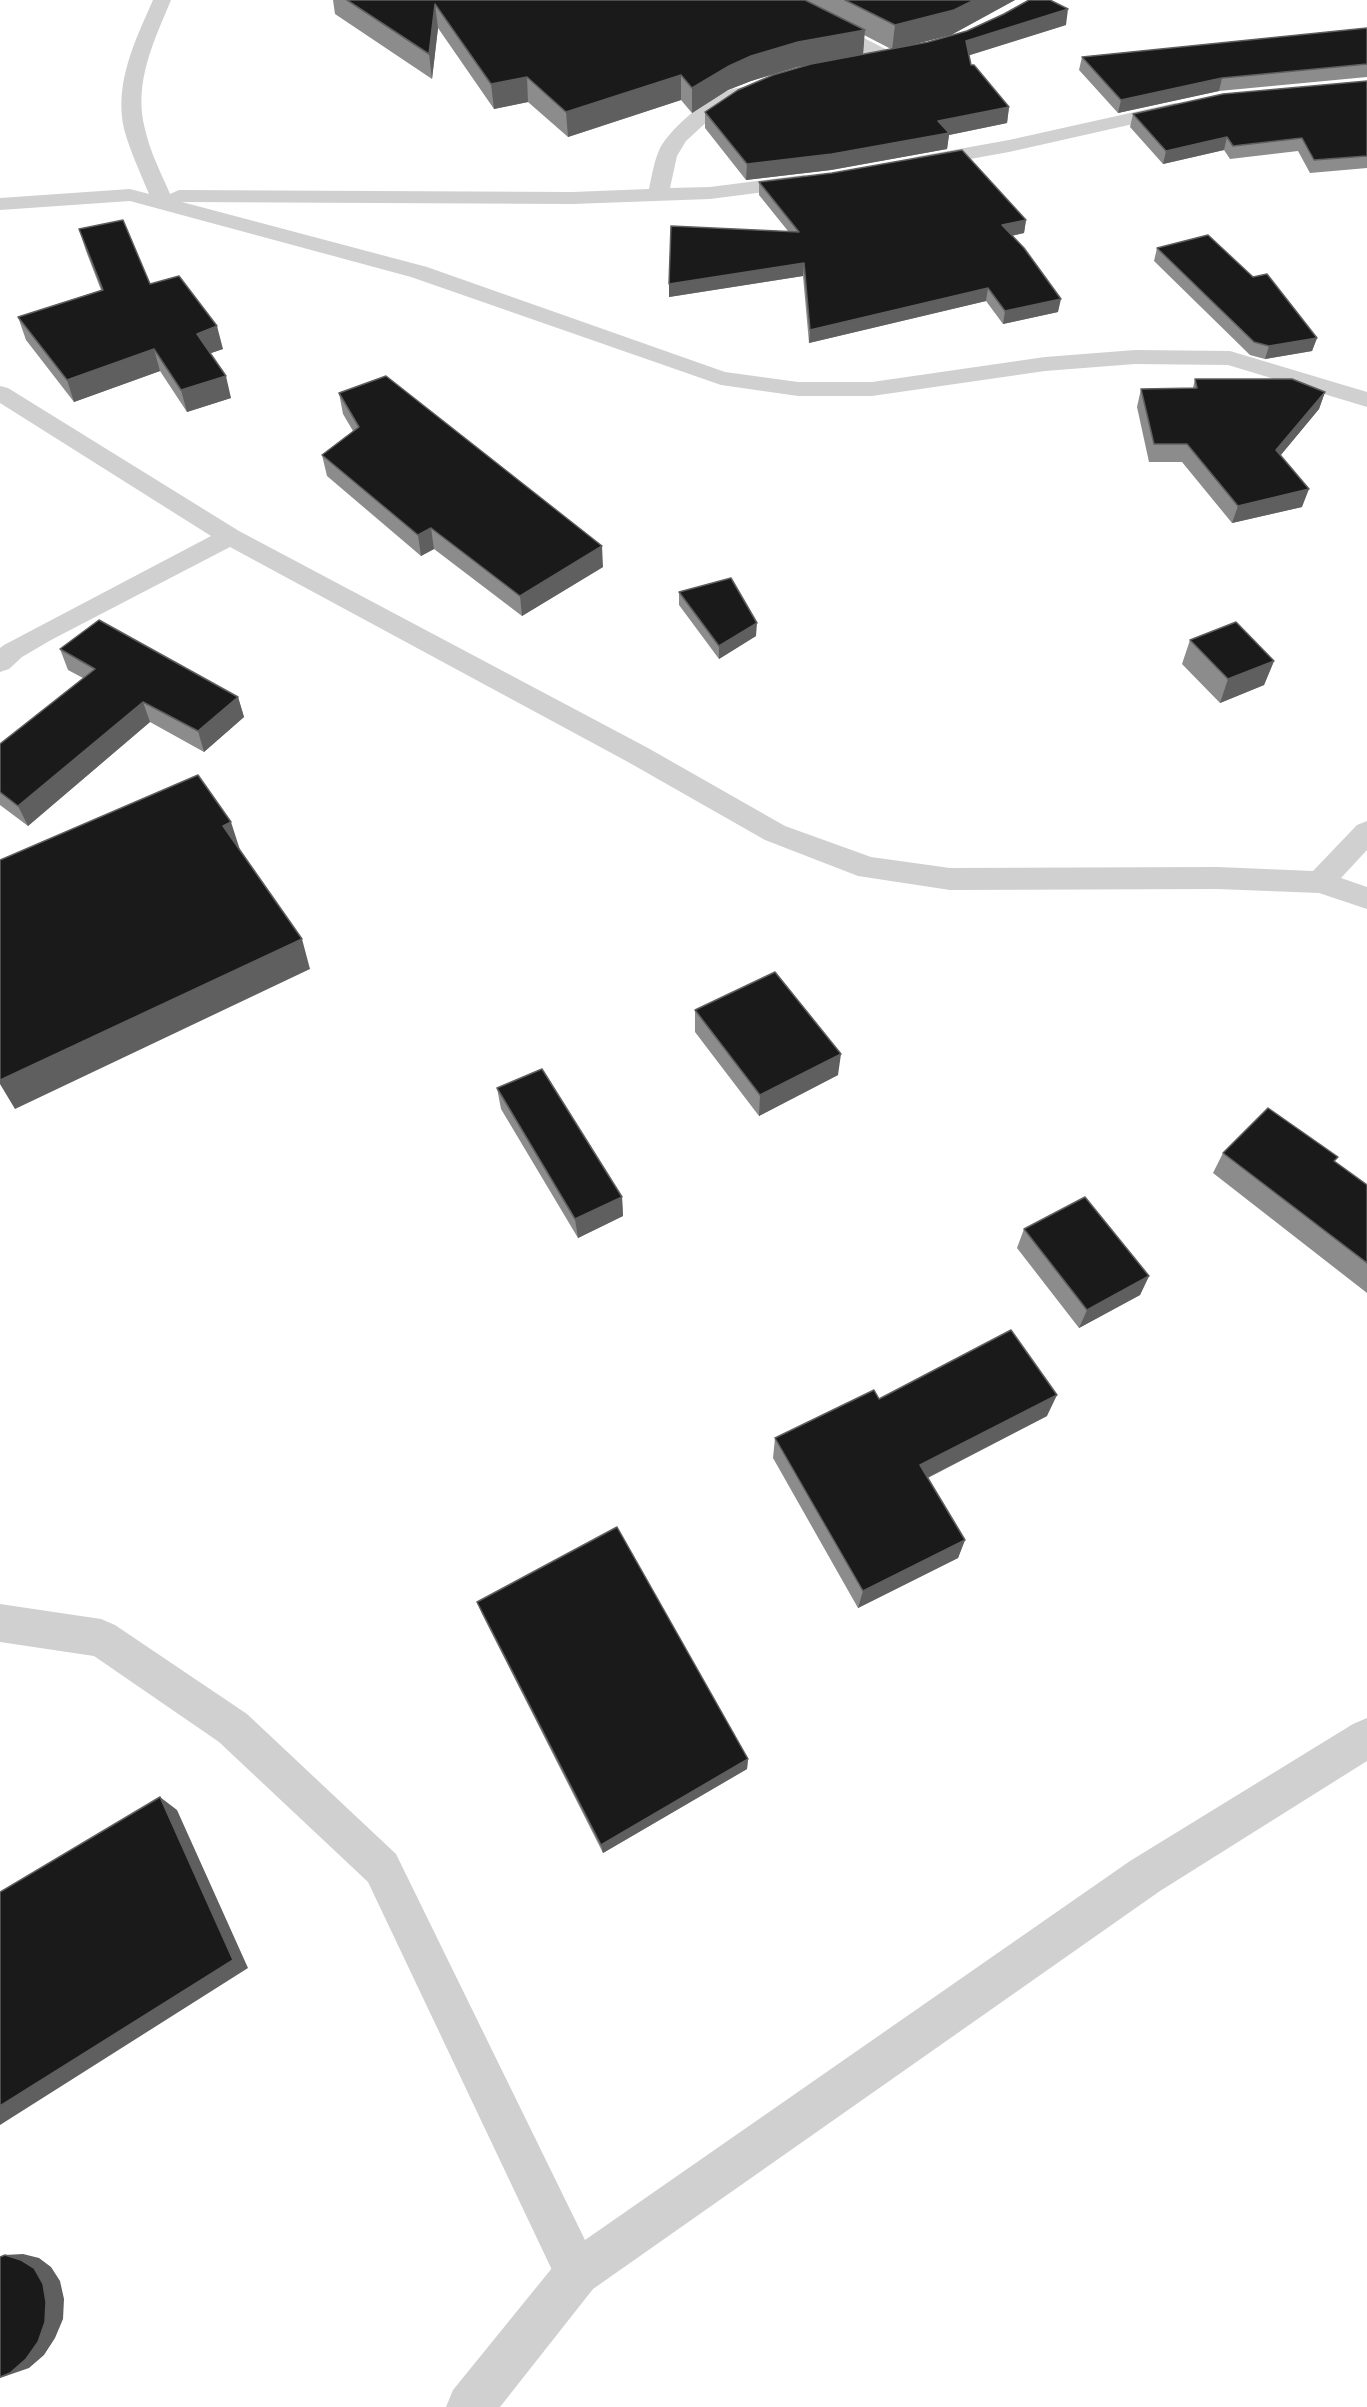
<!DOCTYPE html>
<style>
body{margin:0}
canvas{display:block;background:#fff}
</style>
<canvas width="1367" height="2407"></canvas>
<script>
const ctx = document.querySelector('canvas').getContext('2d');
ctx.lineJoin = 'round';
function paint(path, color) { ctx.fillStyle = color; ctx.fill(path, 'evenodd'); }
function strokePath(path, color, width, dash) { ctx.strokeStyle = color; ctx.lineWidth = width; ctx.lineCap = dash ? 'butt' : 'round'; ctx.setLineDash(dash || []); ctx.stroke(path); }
paint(new Path2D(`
 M577,2250L593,2257L600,2273L593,2289L500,2407H446L453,2390L561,2257Z`), '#d0d0d0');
paint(new Path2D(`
 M153,0H171C154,41 133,83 145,129C150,152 161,173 170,194L179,190L572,192L649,189C652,175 654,161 660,148C672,126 723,81 750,88L753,92L750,96L711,118L686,141L677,156L670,188L710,187L804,175L811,177L814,181L811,185L804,187L710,199L572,204L182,202L427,267L725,372L798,382H872L1045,357L1135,350L1230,351L1367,392V407L1228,365L1135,364L1045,371L872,396H798L721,385L411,277L130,201L0,210V198L130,189L149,194C140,172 130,151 124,129C114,83 135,41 153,0Z
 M767,0H790L897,55L900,59L897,63H883L769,4Z
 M1175,103L1182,105L1185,109L1182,113L1009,152L920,168L913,166L910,162L913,158L920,156L1009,140Z
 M0,386L8,388L239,531L648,748L785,826L871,857L950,868L1217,867L1313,871L1357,825L1367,821V850L1341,878L1367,887V909L1319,893L1217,889L950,890L858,876L765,840L628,762L230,547L51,640L22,657L9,669L0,672V648L4,645L211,536L0,403Z
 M0,1604L101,1619L115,1625L247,1714L396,1854L585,2240L1130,1861L1353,1724L1367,1718V1761L1160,1891L593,2289L577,2296L561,2289L368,1882L219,1742L94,1656L0,1642Z`), '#d0d0d0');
paint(new Path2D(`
 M333,0H1015L951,35L910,45L1066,25L969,55L971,65L1009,107L1007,123L949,135L947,149L831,170L746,180L705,128V112L810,65L797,67L751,81L728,90L692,113L681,100L568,137L528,102L494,109L438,28L432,79L335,14ZM864,35L891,49L863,54Z
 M1367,28V77L1219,91L1118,113L1079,70L1082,57Z
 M1367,81V168L1310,173L1298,151L1230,159L1224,150L1163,164L1130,127L1133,114Z
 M759,182L1026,220L1024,233L1012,236L1058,312L1003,324L986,301L809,343L803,276L669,297V284L788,231L759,195Z
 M79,229L150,284L223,349L210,353L231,398L187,412L160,371L74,402L26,340L18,317L101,290L86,251Z
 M1157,248L1317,338L1312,351L1265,359L1250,355L1154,261Z
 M1195,379L1325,392L1319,409L1280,456L1302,507L1232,523L1182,462H1149L1137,407L1141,389L1193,388Z
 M339,393L603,567L522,616L434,549L421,556L327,476L322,455L353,431L343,414Z
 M679,592L756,636L719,659L679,605Z
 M1190,640L1274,661L1264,685L1220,703L1182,664Z
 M60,649L238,697L244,717L204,752L150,722L28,826L0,805V744L83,678L68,670Z
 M695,1010L838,1075L759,1116L695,1032Z
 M497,1088L622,1197L623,1216L578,1238L501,1109Z
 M1223,1153L1335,1162L1367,1185V1293L1213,1173Z
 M1024,1229L1149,1276L1140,1295L1079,1328L1017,1248Z
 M879,1399L1047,1416L928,1478L965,1540L958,1558L858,1608L773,1458L775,1438Z
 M477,1602L748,1759L747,1769L603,1853L482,1614Z`), '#8c8c8c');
paint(new Path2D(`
 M974,0H1015L951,35L892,50L895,25Z
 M435,4L438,28L432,79L429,54Z
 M1068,9L1066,25L964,57L966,41Z
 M865,30L863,55L797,67L751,81L728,90L692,113V88L729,66L751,56L798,42Z
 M681,75V100L568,137L566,112Z
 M527,77L528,102L494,109L491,84Z
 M1222,78L1219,91L1118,113L1121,100Z
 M1009,107L1007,123L949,135L947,149L831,170L746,180L747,164L938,121Z
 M1227,137L1224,150L1163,164L1166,151Z
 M1026,220L1024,233L1000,238L1002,225Z
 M804,263L803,276L669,297V284Z
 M988,288L986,301L809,343L810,330Z
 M1061,299L1058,312L1003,324L1005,311Z
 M217,326L223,349L203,356L197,334Z
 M1317,338L1312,351L1265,359L1269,346Z
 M154,349L160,371L74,402L67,380Z
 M226,376L231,398L187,412L181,390Z
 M1325,392L1319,409L1270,468L1276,450Z
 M1309,489L1302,507L1232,523L1238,506Z
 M431,528L434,549L421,556L418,535Z
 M602,546L603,567L522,616L520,596Z
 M757,623L756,636L719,659V646Z
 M1274,661L1264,685L1220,703L1228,679Z
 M238,697L244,717L204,752L198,731Z
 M143,702L150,722L28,826L18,806Z
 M231,822L241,853L223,826Z
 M302,939L310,969L15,1109L0,1084V1080Z
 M841,1054L838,1075L759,1116L760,1095Z
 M622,1197L623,1216L578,1238L575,1219Z
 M1149,1276L1140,1295L1079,1328L1087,1310Z
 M1057,1395L1047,1416L913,1485L920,1465Z
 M965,1540L958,1558L858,1608L863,1591Z
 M748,1759L747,1769L603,1853L601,1845Z
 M160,1797L177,1810L248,1968L0,2125V2106Z
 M23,2254L39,2258L51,2267L60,2281L64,2299L63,2319L55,2338L44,2355L29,2368L0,2378L5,2255Z`), '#5f5f5f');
const building = new Path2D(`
 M347,0H805L865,30L798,42L751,56L729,66L692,88L681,75L566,112L527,77L491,84L435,4L429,54Z
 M845,0H974L954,10L895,25Z
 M1029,0H1050L1068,9L966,41L971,65H974L1009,107L938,121L949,133L832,154L747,164L705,112L738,90L773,75L811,64L928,42L967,31L1004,14Z
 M1367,28V64L1222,78L1121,100L1082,57Z
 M1367,81V156L1314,160L1302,138L1233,146L1227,137L1166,151L1133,114L1223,94Z
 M962,150L1026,220L1002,225L1024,248L1061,299L1005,311L988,288L810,330L804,263L669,284L671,226L799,232L759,182L832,173Z
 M123,220L150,284L179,276L217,326L197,334L226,376L181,390L154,349L67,380L18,317L103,290L79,229Z
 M1208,235L1253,277L1267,274L1317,338L1269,346L1254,342L1157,248Z
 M386,376L602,546L520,596L431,528L418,535L322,455L359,427L339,393Z
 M1195,379H1292L1325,392L1276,450L1309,489L1238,506L1187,444H1154L1141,389L1197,388Z
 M731,578L757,623L719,646L679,592Z
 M99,620L238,697L198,731L143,702L18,806L0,792V744L95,669L60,649Z
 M1236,622L1274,661L1228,679L1190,640Z
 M198,775L231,822L223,826L302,939L0,1080V860Z
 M775,972L841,1054L760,1095L695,1010Z
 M542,1069L622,1197L575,1219L497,1088Z
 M1268,1108L1338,1157L1334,1161L1367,1185V1263L1223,1153Z
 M1085,1197L1149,1276L1087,1310L1024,1229Z
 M1011,1330L1057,1395L920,1465L965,1540L863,1591L775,1438L874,1390L879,1399Z
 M617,1527L748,1759L601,1845L477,1602Z
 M160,1797L233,1960L0,2106V1892Z
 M5,2255L21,2260L34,2268L43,2284L46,2302L45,2322L38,2342L26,2359L10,2373L0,2377V2257Z`);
paint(building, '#1a1a1a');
strokePath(building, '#5f5f5f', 1.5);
</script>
